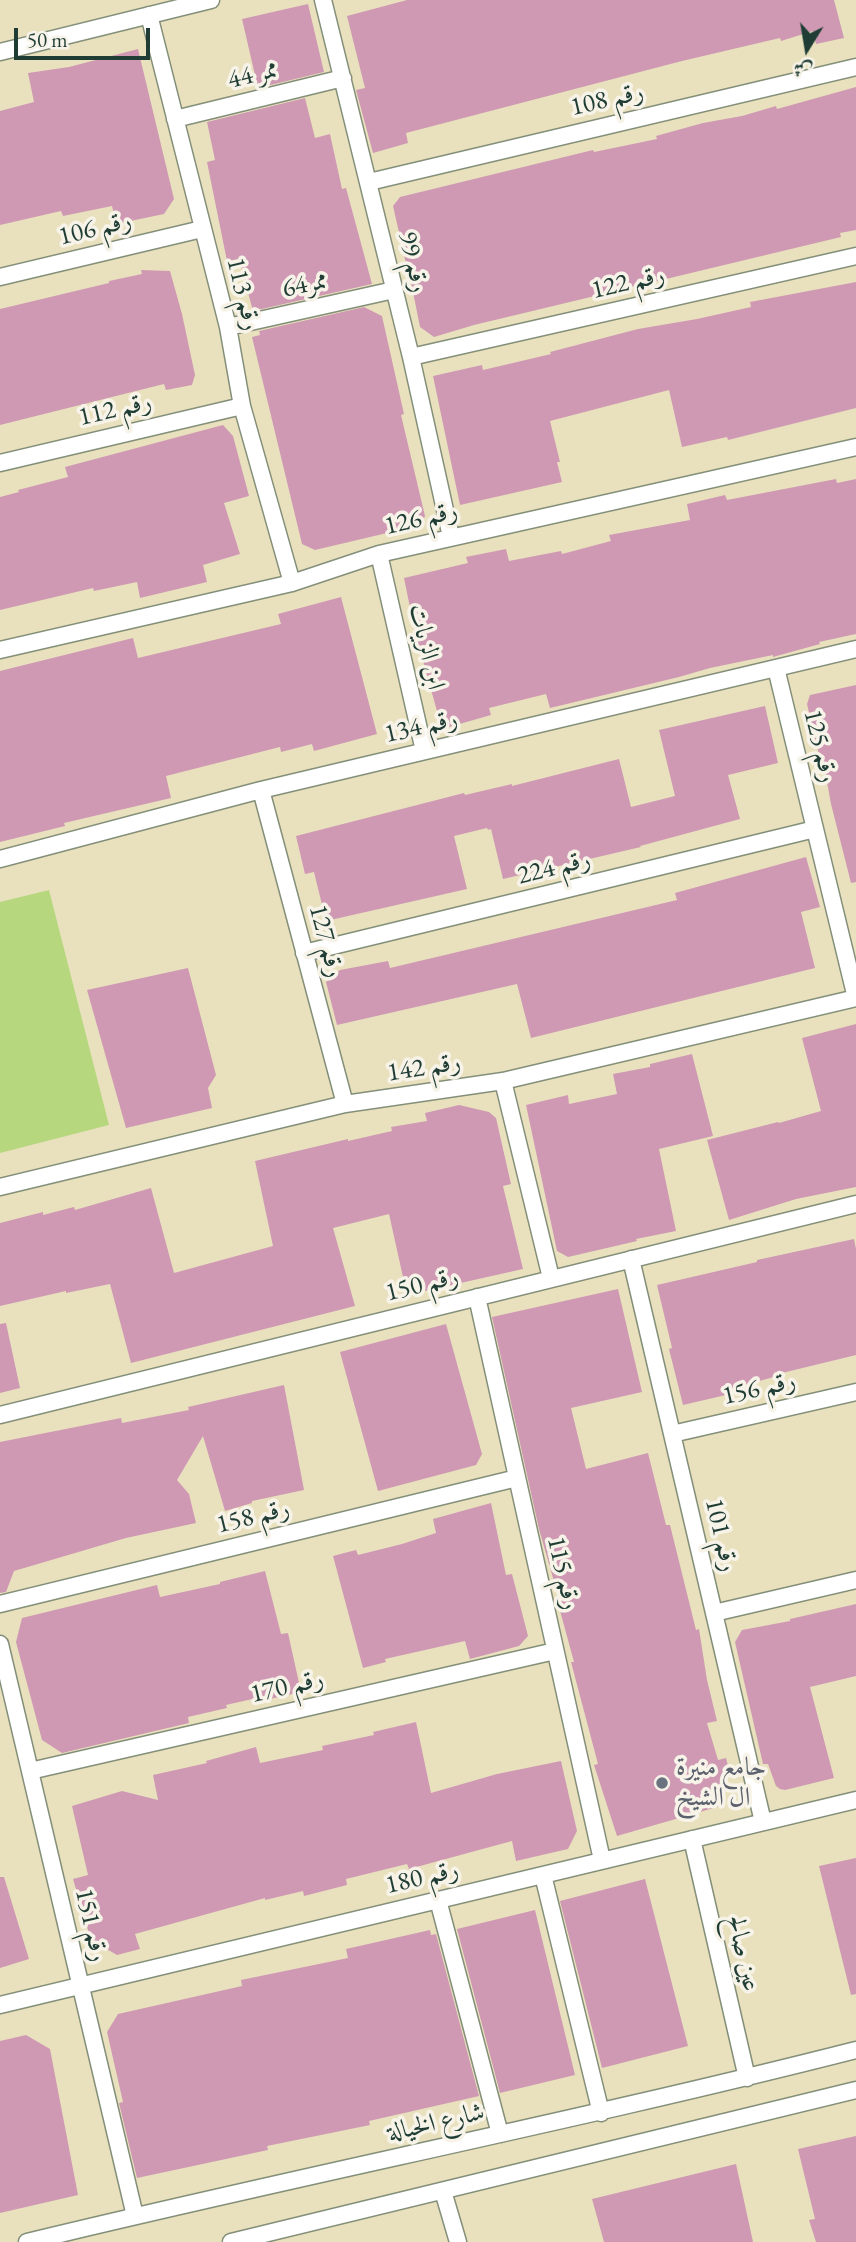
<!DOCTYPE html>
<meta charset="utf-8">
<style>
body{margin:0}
#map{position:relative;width:856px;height:2242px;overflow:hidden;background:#e9e1be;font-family:"EB Garamond",Amiri,serif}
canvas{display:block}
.north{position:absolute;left:772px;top:14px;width:70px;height:70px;-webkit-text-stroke:5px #f7f3e8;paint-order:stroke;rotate:191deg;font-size:19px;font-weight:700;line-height:28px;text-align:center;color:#1f3d34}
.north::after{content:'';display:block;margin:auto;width:24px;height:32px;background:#1f3d34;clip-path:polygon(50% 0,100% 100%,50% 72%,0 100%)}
.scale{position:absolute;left:14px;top:28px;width:136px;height:32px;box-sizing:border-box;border:4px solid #1f3d34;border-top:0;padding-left:9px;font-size:21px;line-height:24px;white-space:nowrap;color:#1f3d34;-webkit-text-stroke:5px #f7f3e8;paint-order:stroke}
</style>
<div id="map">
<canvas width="856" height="2242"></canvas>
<div class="north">ش</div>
<div class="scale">50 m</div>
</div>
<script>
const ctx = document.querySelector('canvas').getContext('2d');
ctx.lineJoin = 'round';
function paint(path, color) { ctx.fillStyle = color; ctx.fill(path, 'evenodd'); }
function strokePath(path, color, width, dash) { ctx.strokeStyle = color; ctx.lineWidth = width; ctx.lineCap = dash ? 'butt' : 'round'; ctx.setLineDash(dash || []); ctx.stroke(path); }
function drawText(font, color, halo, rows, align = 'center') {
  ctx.font = font + ' "EB Garamond",Amiri,serif'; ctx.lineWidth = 7; ctx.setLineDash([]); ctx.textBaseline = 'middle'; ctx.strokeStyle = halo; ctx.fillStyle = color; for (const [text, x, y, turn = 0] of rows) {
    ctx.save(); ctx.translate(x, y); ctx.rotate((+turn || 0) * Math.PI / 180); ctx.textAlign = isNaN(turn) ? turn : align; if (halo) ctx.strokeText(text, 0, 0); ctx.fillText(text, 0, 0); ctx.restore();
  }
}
paint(new Path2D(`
 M49,890L109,1125L0,1153V902Z`), '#b7d77f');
paint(new Path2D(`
 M407,0H834L844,38L816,44L813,31L781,41L780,38L682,61L406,133L408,143L373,153L356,90L365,88L347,16Z
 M308,4L324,72L258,88L242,19Z
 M138,49L174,199L164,214L116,224L112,206L63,216L61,211L0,225V111L34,102L28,73L69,67Z
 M856,87V230L840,233L841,237L474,325L434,337L420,327L408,267L407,268L393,206L400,197L593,150L594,152L657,139L656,136L703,123L742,116L776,106L777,109Z
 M305,98L315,138L330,134L342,189L346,188L372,284L253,311L239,259L227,261L207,162L215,160L207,122Z
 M141,270L170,271L182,314L195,375L192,385L166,390L164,384L0,425V309L109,283V281L142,274Z
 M856,282V408L728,440L727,437L682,447L669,390L550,421L560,462H557L562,482L460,505L433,376L482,365L483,370L551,354L550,352L638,329L697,319L751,307L750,302Z
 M364,307L382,316L404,414L401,415L425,516L421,525L315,550L302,544L252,337L260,335L259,331Z
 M223,425L233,436L249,496L224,503L240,554L203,565L207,582L140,598L137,582L94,591L93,588L0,610V497L19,492L18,490L68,477L65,467Z
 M836,479L837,483L856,479V634L819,642L820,644L773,657V655L710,668L679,677L550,708L546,694L489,708L491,715L442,729L415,632L404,578L468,563L466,557L506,549L509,561L561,551L562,554L611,541L609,535L690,520L687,504L725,495L727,500Z
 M341,597L377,734L314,751L312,744L281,752L280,747L166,776L171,798L64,823L65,826L0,842V671L133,638L138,658L281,624L278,614Z
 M856,685V882L851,883L831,804L822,754L819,755L807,704L810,695Z
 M765,706L778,763L728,775L740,819L640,846L641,847L503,879L491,829L488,830L487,828L454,836L467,889L326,921L314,872L305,874L296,836L464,793L465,795L512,784V786L619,759L631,807L675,796L659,730Z
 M806,857L820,907L801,912L815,968L531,1038L517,984L337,1025L326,982L340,970L388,961L390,968L677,900L675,893Z
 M188,968L216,1075L208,1088L212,1108L126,1128L87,990Z
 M856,1024V1187L796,1199L729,1220L707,1140L778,1122L779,1123L821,1111L802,1038Z
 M692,1054L713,1136L659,1149L676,1231L636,1239L637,1241L568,1257L557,1251L526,1105L568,1095L569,1104L617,1094L613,1074L650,1067V1064Z
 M459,1105L489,1112L496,1118L511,1184L503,1186L523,1269L407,1295L389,1214L333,1228L355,1306L131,1363L110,1284L66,1293V1291L0,1306V1223L43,1212V1215L74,1207L75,1210L151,1188L174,1273L273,1246L255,1161L348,1139V1141L392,1131L391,1127L427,1121L425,1113Z
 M854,1239L856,1249V1355L778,1374V1376L725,1390L726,1395L683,1405L669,1349L672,1348L657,1285L757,1262V1260Z
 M618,1289L642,1392L571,1408L586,1469L648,1453L666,1525H670L696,1630L699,1629L707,1680L717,1721L707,1723L718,1760L726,1758L730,1774L721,1776L725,1789L724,1805L617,1836L594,1765L598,1764L571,1662H574L559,1607L561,1606L539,1529L492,1317Z
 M6,1323L20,1388L0,1393V1324Z
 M446,1324L482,1454L476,1465L378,1491L340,1352Z
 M284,1385L304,1490L252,1501V1503L225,1511L203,1436L177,1480L189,1494L196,1523L126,1538L14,1571L6,1592L0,1593V1442L121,1418L122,1423L189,1410L188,1407Z
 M491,1503L506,1575L512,1574L528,1636L519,1646L470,1659L465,1641L385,1659L386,1662L363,1668L333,1556L356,1550L358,1555L402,1544L436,1533L433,1519Z
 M265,1571L281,1634L288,1633L301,1692L270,1699V1695L226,1705L227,1708L188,1717L189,1723L62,1753L42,1740L16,1642L22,1618L157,1585L160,1597L220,1584V1582Z
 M856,1604V1676L810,1687L834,1778L785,1790L780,1789L776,1786L768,1764H763L735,1642L742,1630L790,1621V1619Z
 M416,1722L431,1793L497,1774L561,1761L577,1831L568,1849L516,1861L512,1841L409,1869L407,1864L346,1879L347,1885L304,1896L303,1891L265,1900V1898L135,1934L140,1949L117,1955L91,1940L73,1879L88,1875L72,1806L122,1791L158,1800L153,1775L207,1763L206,1761L256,1747L260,1763L323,1750L322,1746L374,1735L373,1732Z
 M856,1858V1994L851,1995L819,1866Z
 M0,1877H4L29,1959L0,1968Z
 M645,1879L688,2046L602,2068L560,1901Z
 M535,1910L575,2075L500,2093L457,1929Z
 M430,1930L431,1935L436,1934L479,2096L369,2121L370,2125L267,2146L268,2150L137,2178L119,2103L123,2102L107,2032L118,2014L242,1986L241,1980L348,1958L346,1949Z
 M26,2035L50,2049L78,2195L0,2213V2041Z
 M856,2136V2242H816L809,2220L815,2219L798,2149Z
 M736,2164L753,2242H604L592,2199Z`), '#cf99b3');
const minor = new Path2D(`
 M323,0L411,357L451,537
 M149,15L228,327L242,406L292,583
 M0,52L211,0
 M175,119L343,78
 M369,182L856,67
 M0,277L202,229
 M228,327L394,290
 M411,357L856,256
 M0,463L242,406
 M379,554L424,751
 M0,650L292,583L379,554L856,447
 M261,790L345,1104
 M0,859L261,790L856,649
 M304,953L815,829
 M503,1081L551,1278
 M0,1187L345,1104L503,1081L856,998L776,668
 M631,1259L763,1822
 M477,1297L602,1860
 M0,1415L856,1204
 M672,1434L856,1392
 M0,1604L517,1478
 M714,1613L856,1580
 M0,1644L135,2216
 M30,1771L555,1651
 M692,1839L747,2078
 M543,1875L601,2113
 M438,1900L500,2134
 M0,2005L856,1800
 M443,2191L458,2242
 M27,2242C302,2175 581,2120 856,2050
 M231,2242L856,2090`);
strokePath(minor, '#848f79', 19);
strokePath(minor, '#fff', 16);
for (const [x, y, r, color] of [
 [662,1783,7,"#6b7280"]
]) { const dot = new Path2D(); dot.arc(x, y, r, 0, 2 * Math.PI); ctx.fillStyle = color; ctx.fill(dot); strokePath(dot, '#f7f3e8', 2.5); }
drawText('26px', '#1f3d34', '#f7f3e8', [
 ["ممر 44",253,75,-14],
 ["رقم 108",607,100,-13],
 ["رقم 106",95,229,-14],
 ["رقم 99",413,262,77],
 ["رقم 122",628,283,-13],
 ["ممر64",305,285,-12],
 ["رقم 113",243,294,76],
 ["رقم 112",115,410,-13],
 ["رقم 126",421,519,-13],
 ["ابن الزيات",426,647,77],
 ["رقم 134",421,727,-13],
 ["رقم 125",820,746,76],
 ["رقم 224",554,868,-14],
 ["رقم 127",326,941,75],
 ["رقم 142",424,1068,-9],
 ["رقم 150",422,1285,-14],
 ["رقم 156",759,1389,-13],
 ["رقم 158",253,1517,-14],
 ["رقم 101",721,1535,77],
 ["رقم 115",563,1573,77],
 ["رقم 170",287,1687,-13],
 ["رقم 180",422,1878,-13],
 ["رقم 151",91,1925,77],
 ["عين صالح",743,1953,77],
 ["شارع الخيالة",436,2123,-13]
]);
drawText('26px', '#5b616d', '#f7f3e8', [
 ["جامع منيرة",676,1768],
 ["ال الشيخ",676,1798]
], 'left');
</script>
